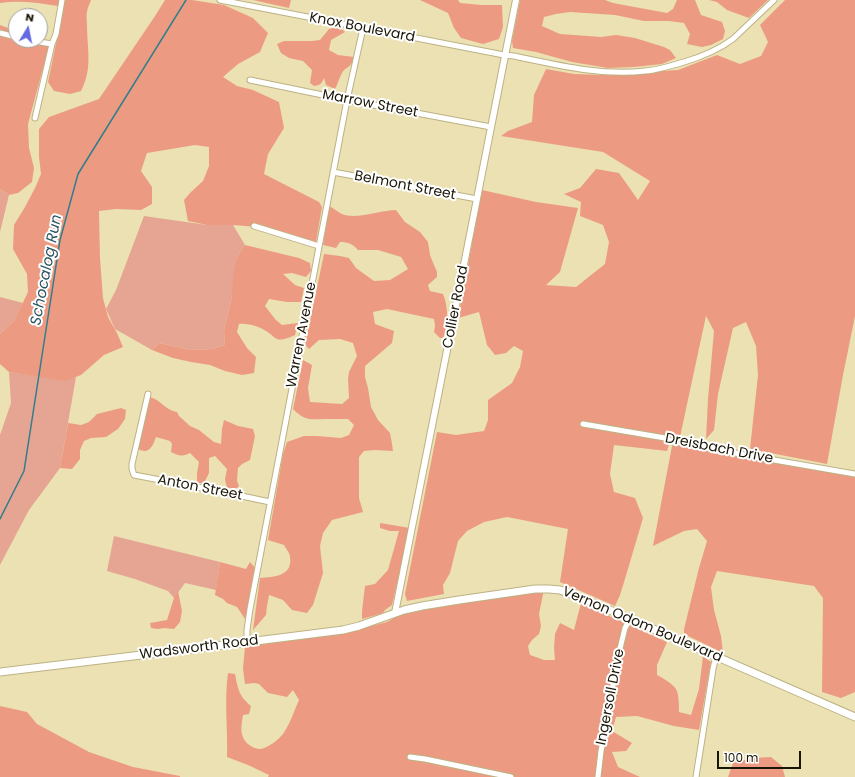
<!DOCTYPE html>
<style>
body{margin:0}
#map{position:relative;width:855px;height:777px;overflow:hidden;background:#ebe1b2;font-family:Poppins,sans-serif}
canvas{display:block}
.north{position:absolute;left:8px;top:8px;width:40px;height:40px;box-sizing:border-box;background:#fff;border:1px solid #a3a19b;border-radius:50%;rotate:10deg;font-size:11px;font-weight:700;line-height:16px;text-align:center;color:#191504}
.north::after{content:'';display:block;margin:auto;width:14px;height:18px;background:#6569e2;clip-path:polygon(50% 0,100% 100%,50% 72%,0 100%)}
.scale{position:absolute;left:717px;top:751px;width:84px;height:18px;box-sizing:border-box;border:2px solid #191504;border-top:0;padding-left:5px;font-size:12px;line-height:14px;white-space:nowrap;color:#191504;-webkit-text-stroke:3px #fff;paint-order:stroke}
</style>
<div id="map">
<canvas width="855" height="777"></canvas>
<div class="north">N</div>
<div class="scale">100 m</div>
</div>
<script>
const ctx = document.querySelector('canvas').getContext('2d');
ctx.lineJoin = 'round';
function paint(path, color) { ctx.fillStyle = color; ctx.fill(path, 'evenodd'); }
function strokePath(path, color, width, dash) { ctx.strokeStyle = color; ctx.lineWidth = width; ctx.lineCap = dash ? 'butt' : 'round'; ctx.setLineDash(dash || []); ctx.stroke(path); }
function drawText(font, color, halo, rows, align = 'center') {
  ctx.font = font + ' Poppins,sans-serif'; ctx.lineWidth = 4; ctx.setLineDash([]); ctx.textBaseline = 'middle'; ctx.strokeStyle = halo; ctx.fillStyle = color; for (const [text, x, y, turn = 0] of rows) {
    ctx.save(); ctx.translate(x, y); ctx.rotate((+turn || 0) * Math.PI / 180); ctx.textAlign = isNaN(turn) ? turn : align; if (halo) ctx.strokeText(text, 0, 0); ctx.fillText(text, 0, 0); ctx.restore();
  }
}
paint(new Path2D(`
 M0,189L9,195L0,232Z
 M144,216L207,225H233L245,245L238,255L231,301L224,330L225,345L212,349L191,350L159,343L152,350L115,329L106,309L116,290Z
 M0,297L23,303L14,321L0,334Z
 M9,372L65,380L76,377L60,468L29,510L0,565V435L11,403Z
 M114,536L220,562L216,590L185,583L174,598L168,591L135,579L107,571Z`), '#e5a592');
paint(new Path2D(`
 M0,0H59L58,6C39,3 19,0 0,3Z
 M65,0H91C90,4 87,8 87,12C86,16 87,21 87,25C87,49 93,68 81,91L70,94L54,91L48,82Z
 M165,0H192L224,5L253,18L268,33L260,52L238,64L223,77L237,86L253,90L279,102L284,128L268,154L264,174L319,202L322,207L316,242L270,228L233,225H207L188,221L184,200L191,192L203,181L209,166V147L195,145L147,153L141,171L152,187V204L141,210L116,209L99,211L100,258L103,298L108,317L117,333L123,347L104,355L81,375L65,381L9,372L0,364V334L14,321L28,292L27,274L13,249L14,225L25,207L35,188L41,174L39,157V129L49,117L99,99L155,16Z
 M253,0H291L289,8Z
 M420,0H458L460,3L482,5H502L503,27L499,39L483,44L461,38L454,28L448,13Z
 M520,0H605L613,3L667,13L673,9L677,0H695L701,15L722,22L725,31L723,39L711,45L702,47L687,44L690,34L684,23L669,21H644L615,15L570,12L556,14L544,17L542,26L560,34L601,37L616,35L635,38L664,47L670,50L676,58L662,64L634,67L608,68L572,62L536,52L513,48L512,41Z
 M709,0H768L749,18L727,10L717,2Z
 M785,0H855V316L843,375L827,464L750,449L758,375L756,346L746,322L733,328L718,394L714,430L706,439L708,399L714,331L706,316L680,437L672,435L667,451L614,445L610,474L614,492L635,498L643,518L625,579L620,595L615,606L560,582L568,529L507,517L484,522L467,531L458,541L450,573L443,585L444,594L407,601L405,594L437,432L456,435L484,431L488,420V400L512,383L520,367L523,351L514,346L506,353L495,355L487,345L479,312L458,318L482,190L536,202L578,208L560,272L546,285L576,287L605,264L609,242L603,225L580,216L581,202L564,194L580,188L596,169L619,173L638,200L650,181L603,152L501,136L508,131L532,122L534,95L546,69L574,74L602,75L678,70L717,55L740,64L761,56L768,42L760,25Z
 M0,25L16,31V40H37L49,46L28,124L29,148L34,168L32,182L18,193L9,195L0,189Z
 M339,27L345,32L331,40L329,50L338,55L354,57C351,69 346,66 342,73C339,78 338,84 335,89L326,85L324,78C321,84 321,85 314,86L310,83L312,70L303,61L289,58L281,53L277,44L284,41H312L320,40L329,29Z
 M329,206C333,208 338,212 342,214C356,220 381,210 396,210L405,222L420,232L428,242L430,255L434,265L437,272V277L428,285L430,291L443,294C448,305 449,326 443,338H440L434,332L435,326L434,319L387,309L373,312L375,324L394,331L392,343L365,366V377L368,388L371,407L378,420L390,433L392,444L393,451L374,450L364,451L359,457V498L363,512L332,520L323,533L320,546L323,573L313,605L307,613L292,610L283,600L269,595L267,606L266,615L253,630L260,578C274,577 293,576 290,557C290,553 286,549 284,545L268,540L283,454L287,442L304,436H317L341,438L349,435L354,425L348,419C341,419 335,419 328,419C313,419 305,422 293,409L303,360L312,365L308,388L310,402L342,404L349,398L348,379L349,372L357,356L353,343L340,339L319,340L309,349L305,345L324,254L340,256L349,258L356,268L374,281L390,280L408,269L401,257L378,250H358C353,244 348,242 340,242L336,248L323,245Z
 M245,245L299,258L310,263L311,271L306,277L292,273L283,274L295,285L304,288L301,302H287L269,299L265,306L275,319L282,325L298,323L295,335C290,337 282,341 277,339C274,338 271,334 269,333C261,327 249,323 239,324L237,332L247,348L256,357L254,373L242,375L225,371L210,365L191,362L173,358L152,350L159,343L191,350L212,349L225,345L224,330L231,301L234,272L238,255Z
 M150,397C161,400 165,410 177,412L179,416L190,426L199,430L214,442L221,444L222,429L224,420L238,426L253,429L255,436L250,460L242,464L238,468L237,481L239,486L237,488H227L225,479L227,469L215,456L209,458V473L204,483H197V473L199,462L190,453C181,457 179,456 171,452L172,444L170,441L156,437C153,446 149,455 138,449Z
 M121,408L126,410L125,419L118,429L106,437L91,438L84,441L80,450V459L72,469L60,468L68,423L81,425L89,422L97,414Z
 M683,445L855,477V692L841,698L822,692L823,598L814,586L717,571L711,587L714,610L721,636L723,653L684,634V629L699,568L707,541L697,529L684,531L653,546L672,446Z
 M380,523L410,528L392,605L385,610L383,613L362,619V611L365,586L375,584L388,570L399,531H390L380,528Z
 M220,562L246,569L250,562L256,569L245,619L237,607L227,603L223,599L215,595Z
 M544,589L539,614L541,626L539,634L532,640L528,646L530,655L544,660H555L554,648L555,634L560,623L574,630L581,603L667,642L657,665V675C663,678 673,684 676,689C679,694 679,706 679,712L691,715L699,689L703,656L711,662L699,730L674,726L637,716L616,717L612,731L632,743L626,751L612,752L618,767L640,777H268L269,775L248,765L227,757C228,729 224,701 228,673L235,674C238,689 239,696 251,706L249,714L243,715C242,721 240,731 243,737C245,743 253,749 260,749C267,749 279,739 283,734C290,724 294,711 299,700L293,690L287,697L268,693L259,684L254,683L245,684L243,669L245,646L350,631L387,622L401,614L433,604Z
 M178,591L182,611L180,622L174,629L164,628L158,629L151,628L150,623L167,620L174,598Z
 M0,706L27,712L37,724L89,752L133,767L180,776V777H0Z
 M771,757L782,766L785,777H728L733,763L752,758Z`), '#ec9b82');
strokePath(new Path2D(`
 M0,519L24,471L60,240L78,174L186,0`), '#327d8b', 1.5);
const minor = new Path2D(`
 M220,0L504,55L514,56C557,65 601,76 645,71C658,70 671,66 684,62C701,57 718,50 733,39L774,0
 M0,33L16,37
 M28,40L52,44
 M250,80L347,100L491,127
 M35,118L52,44L56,34L62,0
 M333,172L477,199
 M254,226L319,246
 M148,394L132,464V469L134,475L223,492L270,502
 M583,424L665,438L675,443L679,442L686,443L703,447L751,456L855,474
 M247,642V630L250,609L347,100L363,28
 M410,757L425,759L511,777
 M598,777L601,751L609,711L616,665L625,628L630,619
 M696,777L713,669L716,656`);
const tertiary = new Path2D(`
 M395,613L475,209L516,0`);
const secondary = new Path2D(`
 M0,672L216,646L343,630L359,626L404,610L422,606L459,600L535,589H549L560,590L587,600L855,717`);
strokePath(minor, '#bcb284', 7);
strokePath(tertiary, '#bcb284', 8);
strokePath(secondary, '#bcb284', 9);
strokePath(minor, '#fff', 5);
strokePath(tertiary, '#fff', 6);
strokePath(secondary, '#fff', 7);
drawText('14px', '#191504', '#fff', [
 ["Knox Boulevard",362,28,11],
 ["Marrow Street",370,104,11],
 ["Belmont Street",405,186,11],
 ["Collier Road",456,307,-79],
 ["Warren Avenue",302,335,-79],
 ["Dreisbach Drive",719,449,11],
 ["Anton Street",200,488,11],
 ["Vernon Odom Boulevard",642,625,23],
 ["Wadsworth Road",199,648,-7],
 ["Ingersoll Drive",611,697,-79]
]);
drawText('italic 15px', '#275561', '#fff', [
 ["Schocalog Run",47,270,-79]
]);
</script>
